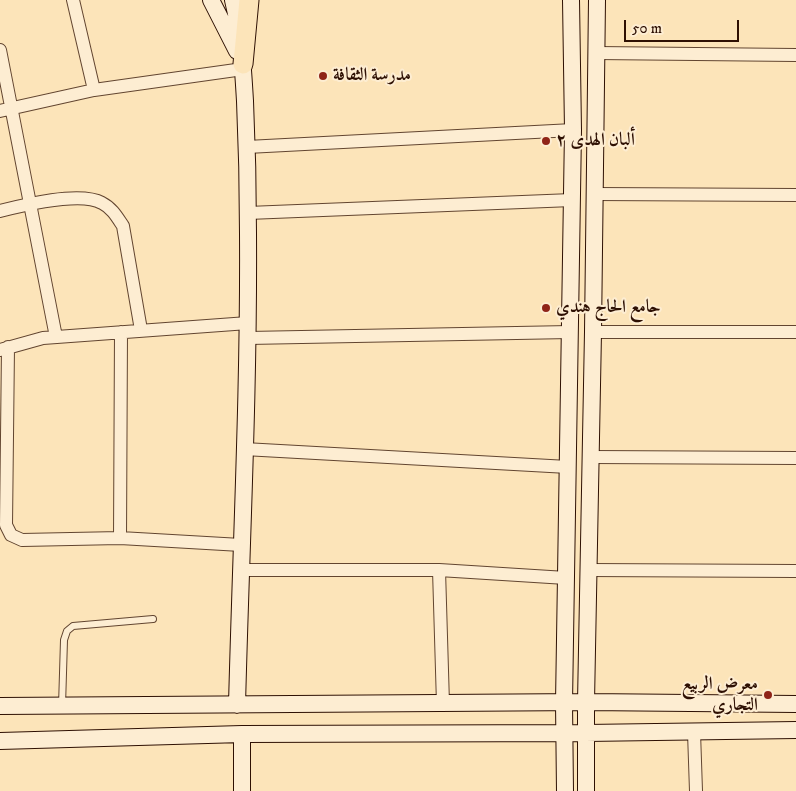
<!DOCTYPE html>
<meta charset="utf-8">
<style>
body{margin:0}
#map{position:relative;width:796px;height:791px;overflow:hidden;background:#fce4b9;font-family:"IM FELL DW Pica",serif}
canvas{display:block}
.scale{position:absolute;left:624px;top:20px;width:115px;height:22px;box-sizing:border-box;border:2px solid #2e1003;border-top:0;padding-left:6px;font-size:15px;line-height:18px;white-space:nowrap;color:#2e1003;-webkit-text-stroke:4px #fdedd2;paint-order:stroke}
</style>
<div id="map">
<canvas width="796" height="791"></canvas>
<div class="scale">50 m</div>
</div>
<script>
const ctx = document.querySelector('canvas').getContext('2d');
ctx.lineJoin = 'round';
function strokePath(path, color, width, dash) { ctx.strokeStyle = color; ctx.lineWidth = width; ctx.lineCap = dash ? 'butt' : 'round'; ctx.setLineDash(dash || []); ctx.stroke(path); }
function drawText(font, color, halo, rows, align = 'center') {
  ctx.font = font + ' "IM FELL DW Pica",Amiri,serif'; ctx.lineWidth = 4; ctx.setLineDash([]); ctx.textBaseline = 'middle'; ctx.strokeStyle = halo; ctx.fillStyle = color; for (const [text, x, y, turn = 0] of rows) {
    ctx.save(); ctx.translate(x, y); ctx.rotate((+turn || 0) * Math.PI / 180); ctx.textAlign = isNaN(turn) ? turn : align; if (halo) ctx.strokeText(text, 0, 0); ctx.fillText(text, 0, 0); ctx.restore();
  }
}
const lane = new Path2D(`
 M62,706L64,640L67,631L73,626L153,619`);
const street = new Path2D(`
 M73,0L94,90
 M0,50L56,337
 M596,53L796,55
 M0,111L94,90L243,69
 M247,147L573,130
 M594,194L796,195
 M0,211C24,205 80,191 102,203C112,208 117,217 123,226L141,330
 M248,213L572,200
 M593,332H796
 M248,338L570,332
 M8,347L6,525L11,535L22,540L120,538L241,545
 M0,350L43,338L248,323
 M244,449L568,467
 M591,457L796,458
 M120,538L121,332
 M241,570H439L566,578
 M439,570L443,704
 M588,570L796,571
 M694,732L696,791`);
const secondary = new Path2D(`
 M211,0L237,51
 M233,0C241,33 243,67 245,101C247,145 248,189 248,233C249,391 241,548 237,705
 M0,706L586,702L796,704
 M0,741L242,734L586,733L796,730
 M242,791V734
 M565,791L564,703L573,130L571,0
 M586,791V702L593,332L597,0`);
const primary = new Path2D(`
 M243,64L249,0`);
strokePath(lane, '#624530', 8);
strokePath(street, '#624530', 14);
strokePath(secondary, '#2e1003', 18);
strokePath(primary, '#2e1003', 21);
strokePath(lane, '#fdedd2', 6);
strokePath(street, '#fdedd2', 12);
strokePath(secondary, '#fdedd2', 16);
strokePath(primary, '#fce4b9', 19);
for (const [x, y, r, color] of [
 [323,76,5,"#8f2418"],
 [546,141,5,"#8f2418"],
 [546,308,5,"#8f2418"],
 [768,695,5,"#8f2418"]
]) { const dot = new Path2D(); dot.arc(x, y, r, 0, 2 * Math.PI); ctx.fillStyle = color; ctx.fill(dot); strokePath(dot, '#fdedd2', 2); }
drawText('bold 18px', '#2e1003', '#fdedd2', [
 ["مدرسة الثقافة",333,76],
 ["ألبان الهدى ٢",556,141],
 ["جامع الحاج هندي",556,308],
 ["معرض الربيع",758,685,"right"],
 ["التجاري",758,706,"right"]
], 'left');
</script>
